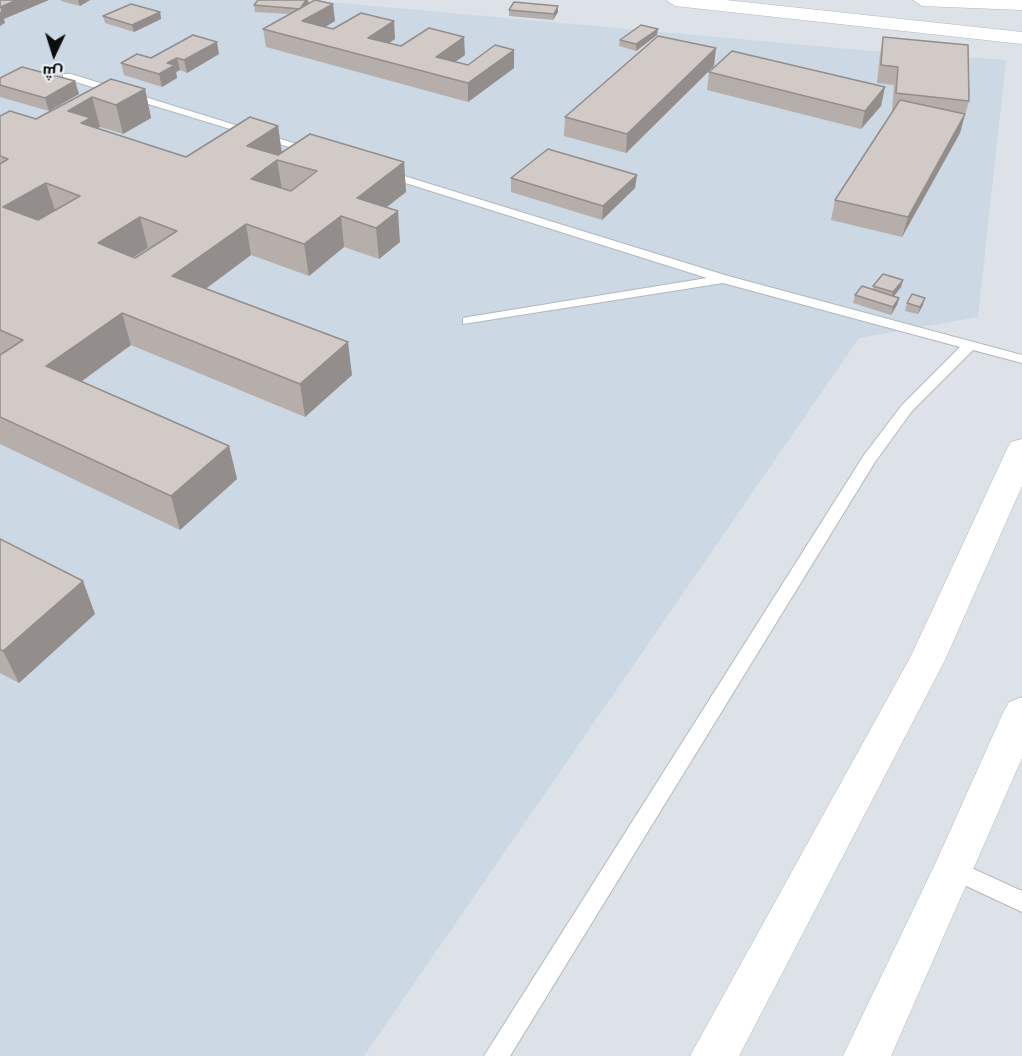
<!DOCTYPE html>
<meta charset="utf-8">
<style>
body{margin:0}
#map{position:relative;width:1022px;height:1056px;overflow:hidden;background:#dce2e8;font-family:"Zilla Slab",Cairo,serif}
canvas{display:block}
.north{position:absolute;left:24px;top:24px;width:60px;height:60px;-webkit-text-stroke:4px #e9eff5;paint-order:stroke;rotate:184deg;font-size:16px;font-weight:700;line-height:24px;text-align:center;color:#0c0d0f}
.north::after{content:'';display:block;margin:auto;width:21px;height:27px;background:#0c0d0f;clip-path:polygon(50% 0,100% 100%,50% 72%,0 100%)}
</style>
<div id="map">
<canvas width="1022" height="1056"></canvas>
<div class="north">ش</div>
</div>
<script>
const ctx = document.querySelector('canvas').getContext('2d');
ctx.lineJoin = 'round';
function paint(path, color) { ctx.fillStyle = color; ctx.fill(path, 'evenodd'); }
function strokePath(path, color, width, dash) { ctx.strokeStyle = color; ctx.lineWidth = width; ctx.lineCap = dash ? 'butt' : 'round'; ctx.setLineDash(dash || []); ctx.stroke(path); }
paint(new Path2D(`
 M0,0H308L882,52L1006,60L978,317L859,338L364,1056H0Z`), '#ccd8e3');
const service = new Path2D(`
 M63,74H71L319,151L309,153L63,78Z
 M380,171H388L728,276L1022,355V363L973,350L912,411L875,462L510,1056H484L864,455L902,405L960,347L723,283L463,324V318L468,317L707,278L380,175Z
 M954,860L1022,891V912L947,877L943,870L947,863Z`);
const tertiary = new Path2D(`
 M1022,439V486L945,660L739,1056H690L911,656L1007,449L1011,442Z
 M1022,697V758L891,1056H843L937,860L1003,713L1009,702Z`);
const primary = new Path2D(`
 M666,0H726L1022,32V44L675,6Z
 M913,0H1022V10L922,6Z`);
strokePath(service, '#b2b8bd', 2);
strokePath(tertiary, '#b2b8bd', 1);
strokePath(primary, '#b2b8bd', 1);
paint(service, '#fff');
paint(tertiary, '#fff');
paint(primary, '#fff');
paint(new Path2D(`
 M61,0H90L80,6L61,1Z
 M309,3L335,21L325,27L333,29L395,39L389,43L401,46L465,55L455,62L468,65L514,68L468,102L266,47L263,29L290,14L255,12L254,5Z
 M558,6V12L553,20L509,16V10Z
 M160,12L161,19L134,32L105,23L103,16Z
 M657,35L636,51L619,46L620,40Z
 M883,37L969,101L960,133L902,237L831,220L835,200L892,112L894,85L877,83L880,55Z
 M219,54L187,73L180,70L176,72L177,78L162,87L124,75L121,63L151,58Z
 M714,66L626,153L564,136L565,117Z
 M709,72L881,106L861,129L707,90Z
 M0,78L79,94L49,111L0,97Z
 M111,79L145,89L151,118L123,134L100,127L97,128L186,157L278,126L282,153L404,162L406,192L387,207L400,242L379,259L344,247L309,276L251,255L206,289L352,375L305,417L131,345L81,382L229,446L237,479L180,530L0,444V116L36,119ZM148,248L149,249L135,258L134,257Z
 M511,178L635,188L602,220L511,192Z
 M903,280L901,287L894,296L899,298L897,305L891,315L853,303L855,295L873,289V286Z
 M907,303L923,305L918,314L905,311Z
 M0,539L95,614L19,683L0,673Z`), '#b5aeab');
paint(new Path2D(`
 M17,0H49L4,19L5,23L0,26V12L1,11L0,7Z
 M78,0H90L80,6Z
 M306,0H308L309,4L300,9Z
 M333,4L335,21L304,39L302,21Z
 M558,6V12L553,20L554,14Z
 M160,12L161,19L134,32L132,25Z
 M394,21L395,39L369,56L368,38Z
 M658,29L657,35L636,51V44Z
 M464,37L465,55L436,75V57Z
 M217,42L219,54L187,73L184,60Z
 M716,48L714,66L626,153L627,134Z
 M514,50V68L468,102V83Z
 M177,58L180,70L176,72L177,78L162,87L159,74L167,63Z
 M75,81L79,94L49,111L45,98Z
 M885,87L881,106L861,129L865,111Z
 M145,89L151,118L123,134L116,105Z
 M92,97L100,127L94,130L99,147L68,111Z
 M965,114L960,133L902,237L908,217Z
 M278,126L282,155L252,176L247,146Z
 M277,160L282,190L251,179Z
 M404,162L406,192L365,224L357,198Z
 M637,175L635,188L602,220L603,206Z
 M46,183L56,213L13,238L3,207Z
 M398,211L400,242L379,259L376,228Z
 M341,216L344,247L309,276L304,244Z
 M140,217L148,248L107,274L98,243Z
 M246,224L251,255L179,308L172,276Z
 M903,280L901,287L891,300L893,292Z
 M899,298L897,305L891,315L893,307Z
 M925,298L923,305L918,314L920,307Z
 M122,313L131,345L57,399L46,366Z
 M348,342L352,375L305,417L300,384Z
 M229,446L237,479L180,530L171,496Z
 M83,581L95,614L19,683L3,651Z`), '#938d8b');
const building = new Path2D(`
 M0,0H17L0,7Z
 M258,0H306L300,9L254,5Z
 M315,0L333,4L302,21L333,29L361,13L394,21L368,38L401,46L429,28L464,37L436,57L468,65L495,45L514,50L468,83L263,29Z
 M514,2L558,6L554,14L509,10Z
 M131,4L160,12L132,25L103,16Z
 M641,25L658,29L636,44L620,40Z
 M193,35L217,42L184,60L177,58L167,63L175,65L159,74L121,63L137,54L151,58Z
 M658,36L716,48L627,134L565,117Z
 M883,37L968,45L969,101L896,93L898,67L881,65Z
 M732,51L885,87L865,111L709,72Z
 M22,67L75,81L45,98L0,85V78Z
 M111,79L145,89L116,105L92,97L68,111L91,118L81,123L186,157L250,117L278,126L247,146L278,155L310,134L404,162L357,198L398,211L376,228L341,216L304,244L246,224L172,276L348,342L300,384L122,313L46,366L229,446L171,496L0,417V355L23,340L0,330V164L8,159L0,156V116L10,111L36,119ZM277,160L317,171L291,191L251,179ZM46,183L80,196L38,220L3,207ZM140,217L177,231L135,258L98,243Z
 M900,100L965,114L908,217L835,200Z
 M548,149L637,175L603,206L511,178Z
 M883,274L903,280L893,292L873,286Z
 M862,286L899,298L893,307L855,295Z
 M912,294L925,298L920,307L907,303Z
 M0,539L83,581L3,651L0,649Z`);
paint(building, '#d2cac7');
strokePath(building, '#938d8b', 1.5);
</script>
